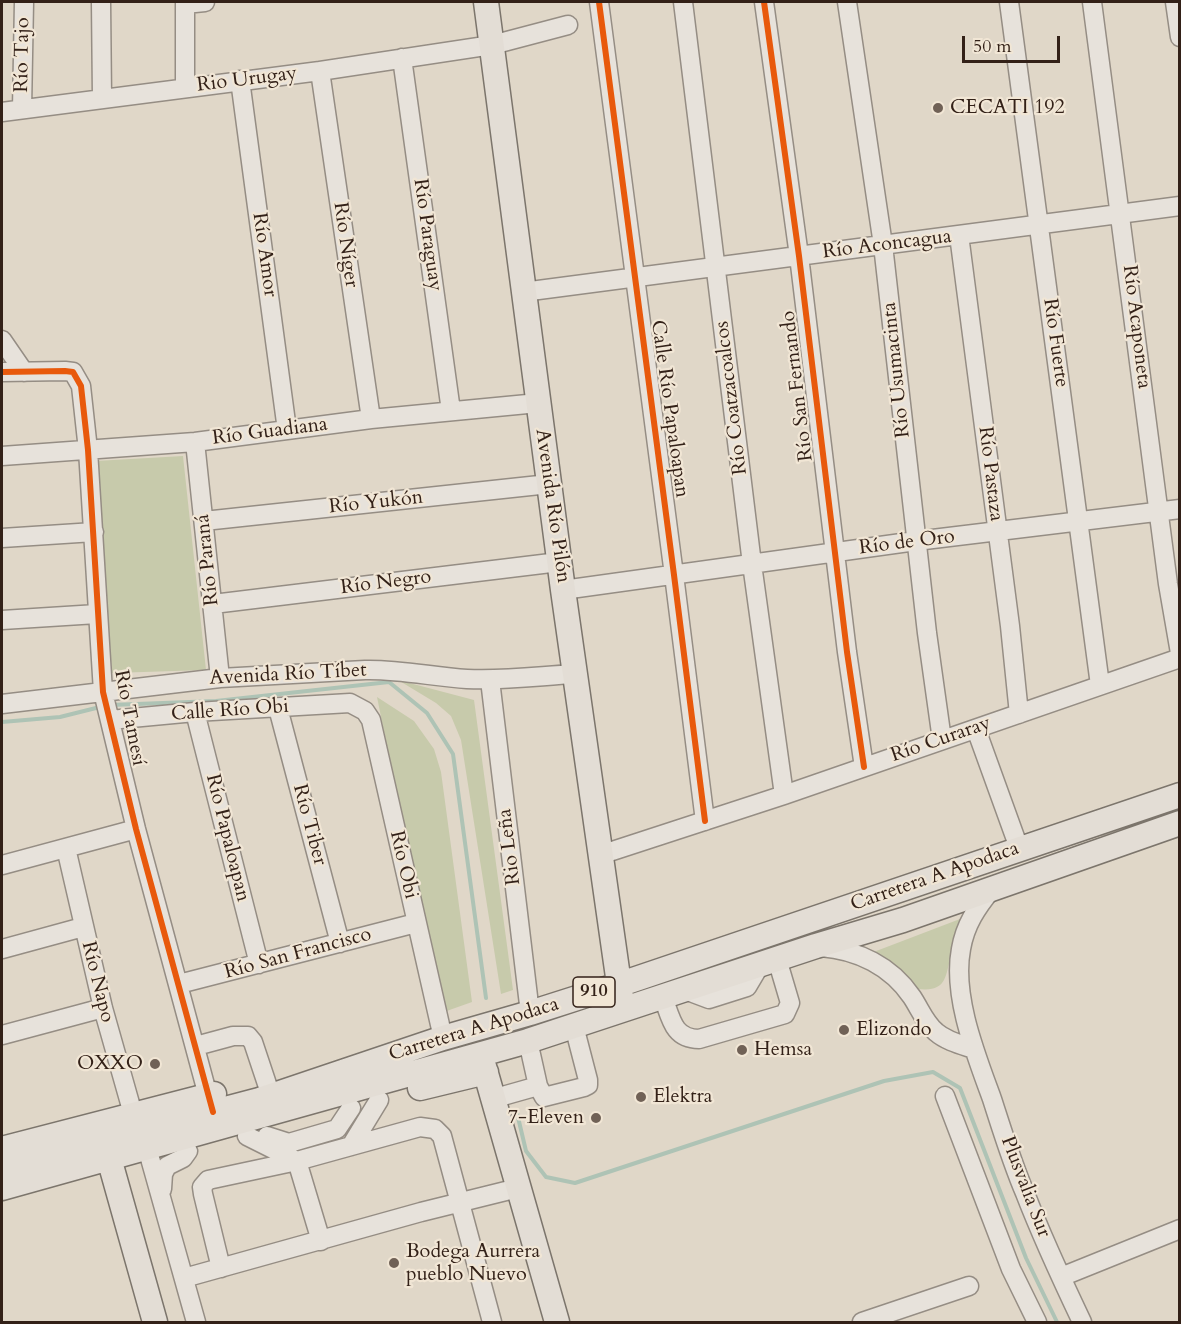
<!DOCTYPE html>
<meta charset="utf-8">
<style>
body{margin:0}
#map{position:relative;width:1181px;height:1324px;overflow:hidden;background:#e0d7c8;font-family:Cardo,serif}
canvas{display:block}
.frame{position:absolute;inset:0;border:3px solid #332118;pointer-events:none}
.scale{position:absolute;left:962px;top:36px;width:98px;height:27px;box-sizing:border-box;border:3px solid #332118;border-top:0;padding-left:8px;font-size:18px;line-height:21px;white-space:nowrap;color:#332118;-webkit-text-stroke:4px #f1e6d5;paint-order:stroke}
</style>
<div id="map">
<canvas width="1181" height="1324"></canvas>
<div class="frame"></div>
<div class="scale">50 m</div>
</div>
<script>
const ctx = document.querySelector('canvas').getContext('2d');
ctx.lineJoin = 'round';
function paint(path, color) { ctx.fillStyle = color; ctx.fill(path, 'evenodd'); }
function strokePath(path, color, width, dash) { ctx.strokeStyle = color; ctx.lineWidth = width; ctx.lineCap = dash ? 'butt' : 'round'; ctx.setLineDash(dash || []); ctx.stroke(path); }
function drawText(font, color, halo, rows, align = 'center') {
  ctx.font = font + ' Cardo,serif'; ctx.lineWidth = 4.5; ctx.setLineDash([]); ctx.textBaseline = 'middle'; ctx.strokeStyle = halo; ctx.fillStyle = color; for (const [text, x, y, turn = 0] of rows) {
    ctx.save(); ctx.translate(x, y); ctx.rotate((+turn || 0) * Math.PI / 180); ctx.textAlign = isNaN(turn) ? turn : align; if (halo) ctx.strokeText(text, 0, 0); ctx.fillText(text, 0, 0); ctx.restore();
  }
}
paint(new Path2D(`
 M183,456L206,670L112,673L96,461Z
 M398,680L474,700L513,990L501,994L461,740L451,716L436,703Z
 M377,697L414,721L434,749L441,772L472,1002L441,1013Z
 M960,919L961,922C957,933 953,944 951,956C945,977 947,992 918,989L871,953Z`), '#c7caab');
strokePath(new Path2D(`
 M110,705L216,701L389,682L427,713L453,754L486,998
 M2,722L60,717L100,707
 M517,1113L526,1151L546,1177L575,1183L884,1081L933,1072L960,1088L1026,1258L1057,1322`), '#aec3b5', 4);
const minor = new Path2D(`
 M101,2L102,98
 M185,2V88
 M599,2L674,575L705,821
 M683,2L752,564L784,795
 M764,2L799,256L847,652L864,767
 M847,2L883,245L927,633L942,740
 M1009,2L1100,685
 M1092,2L1168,584L1180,653
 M1175,2L1180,37
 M185,4L205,2
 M402,58L451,411
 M320,71L371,419
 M240,80L287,430
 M22,109L24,2
 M2,112L320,71L492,45L568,25
 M959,235L1010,626L1019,714
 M523,292L1180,206
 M2,340L24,372
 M2,372L65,371L73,372L81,386L88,450L103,692L136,829L211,1107
 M195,442L220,678
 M2,456L195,442L371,419L538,403
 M204,521L549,484
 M2,538L94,532
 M563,590L916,541L1180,509
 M213,604L559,562
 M2,620L97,614
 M490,680L530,1013
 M2,704L220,678L365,670C400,669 433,677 467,679C503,681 539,676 574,674
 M278,708L340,943
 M195,712L259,964
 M110,720L195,712L350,703L365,711L371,720L443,1038
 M976,729L1019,848
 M66,848L103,1008L133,1114
 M600,855L784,795L1180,658
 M2,865L136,829
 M992,889C977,907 965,925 961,949C952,996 976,1055 992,1099C1002,1130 1012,1163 1025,1193C1042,1237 1062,1280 1082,1322
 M821,947C858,950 891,966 912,997C920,1009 925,1023 936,1032C946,1041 962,1045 974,1049
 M2,949L83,927
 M179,984L416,923
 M685,990L709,999L747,987L760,965
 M663,997C671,1018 673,1039 699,1039L785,1014L790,1003L777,959
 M2,1035L103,1008
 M528,1041L538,1086L544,1097L584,1087L588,1085V1080L574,1026
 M196,1046L233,1036H248L253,1042L271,1096
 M945,1096L1011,1269L1037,1322
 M492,1099L538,1086
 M247,1136L297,1161L321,1241
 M267,1136L289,1143L337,1129L351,1108
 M144,1137L196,1322
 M351,1146L379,1100
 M162,1189L163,1174L167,1166L183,1158L188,1151
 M221,1268L203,1194L202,1187L208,1180L297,1161L420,1127L435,1129L442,1136L492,1322
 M1061,1277L1180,1229
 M184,1278L421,1212L518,1188
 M862,1322L969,1286`);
const major = new Path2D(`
 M486,2L563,590L621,998
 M481,1056L557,1322
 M420,1088L486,1072
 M105,1144L155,1322
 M2,1149L214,1094
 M2,1168L259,1100L443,1038L530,1013L618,985L1180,795
 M2,1188L528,1041L816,946L903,920L1180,823`);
strokePath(minor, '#958d84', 21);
strokePath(major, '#7c756c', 27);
strokePath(minor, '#e7e2db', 18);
strokePath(major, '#e3ddd5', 24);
strokePath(new Path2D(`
 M599,2L674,575L705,821
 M764,2L799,256L847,652L864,767
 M2,372L65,371L73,372L81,386L88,450L103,692L136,829L213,1112`), '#e8590c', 6);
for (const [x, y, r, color] of [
 [938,108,6,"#706156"],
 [844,1030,6,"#706156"],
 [742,1050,6,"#706156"],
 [155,1064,6,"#706156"],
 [641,1097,6,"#706156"],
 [596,1118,6,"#706156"],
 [394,1263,6,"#706156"]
]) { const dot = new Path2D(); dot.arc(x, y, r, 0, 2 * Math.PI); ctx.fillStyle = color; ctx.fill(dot); strokePath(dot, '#f1e6d5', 2); }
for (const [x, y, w] of [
 [594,992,42]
]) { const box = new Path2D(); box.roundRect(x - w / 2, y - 15, w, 30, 4.5); ctx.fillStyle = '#f1e6d5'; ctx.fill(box); strokePath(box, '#332118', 1.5); }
drawText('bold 18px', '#332118', null, [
 ["910",594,992]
]);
drawText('20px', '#332118', '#f1e6d5', [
 ["Río Tajo",23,55,-89],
 ["Rio Urugay",247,80,-7],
 ["Río Paraguay",427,235,82],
 ["Río Níger",345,245,82],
 ["Río Aconcagua",887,245,-7],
 ["Río Amor",264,255,82],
 ["Río Acaponeta",1136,327,83],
 ["Río Fuerte",1055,343,82],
 ["Río Usumacinta",897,370,-96],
 ["Río San Fernando",798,386,-97],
 ["Río Coatzacoalcos",732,398,-97],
 ["Calle Río Papaloapan",669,409,82],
 ["Río Guadiana",270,432,-7],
 ["Río Pastaza",990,474,83],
 ["Río Yukón",376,503,-6],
 ["Avenida Río Pilón",552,506,82],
 ["Río de Oro",907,543,-7],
 ["Río Paraná",208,560,-96],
 ["Río Negro",386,583,-7],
 ["Avenida Río Tíbet",288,675,-3],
 ["Calle Río Obi",230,711,-4],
 ["Río Tamesí",129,718,79],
 ["Río Curaray",941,740,-19],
 ["Río Tiber",309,825,75],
 ["Río Papaloapan",227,838,76],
 ["Rio Leña",510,847,-97],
 ["Río Obi",403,865,77],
 ["Carretera A Apodaca",935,877,-19],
 ["Río San Francisco",298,954,-15],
 ["Río Napo",97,982,76],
 ["Carretera A Apodaca",474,1030,-17],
 ["Plusvalia Sur",1025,1187,69]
]);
drawText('20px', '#332118', '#f1e6d5', [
 ["CECATI 192",950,108],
 ["Elizondo",856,1030],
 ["Hemsa",754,1050],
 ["OXXO",143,1064,"right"],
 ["Elektra",653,1097],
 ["7-Eleven",584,1118,"right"],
 ["Bodega Aurrera",406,1252],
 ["pueblo Nuevo",406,1275]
], 'left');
</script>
